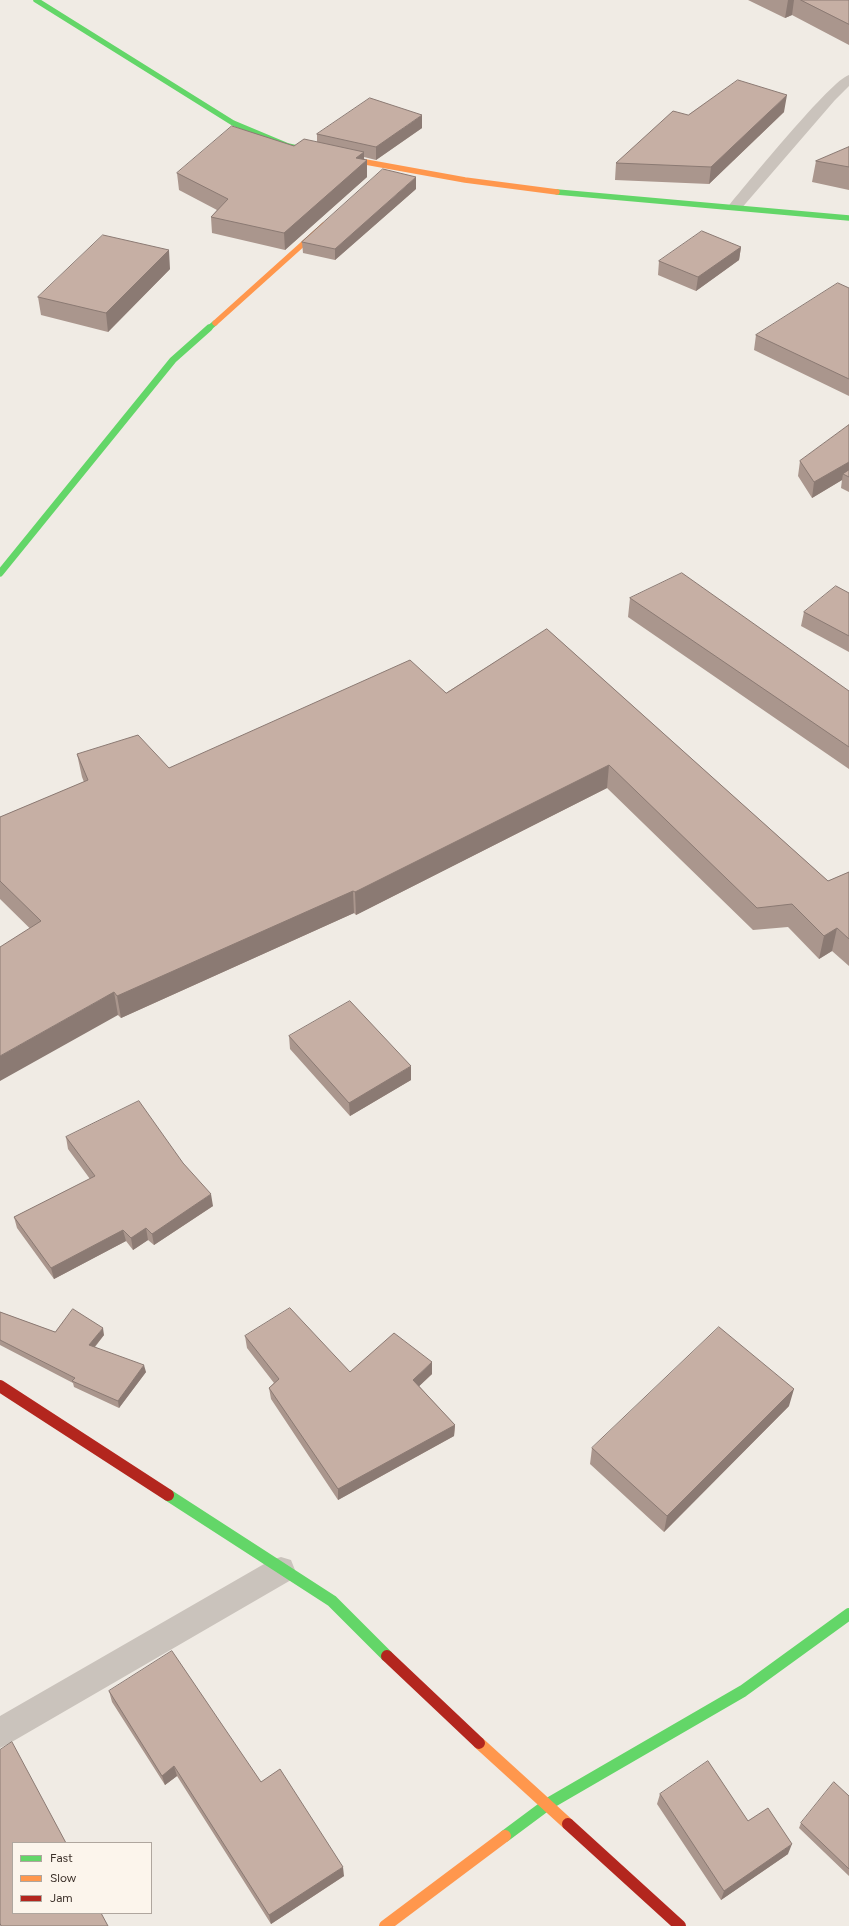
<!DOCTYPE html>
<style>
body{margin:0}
#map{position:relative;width:849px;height:1926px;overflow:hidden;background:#f0ebe4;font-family:Figtree,sans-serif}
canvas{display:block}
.legend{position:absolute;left:12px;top:1842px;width:140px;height:72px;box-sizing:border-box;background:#fcf5ec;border:1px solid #afa69e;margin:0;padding:5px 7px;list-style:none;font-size:12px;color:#3c3029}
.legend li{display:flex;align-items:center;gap:8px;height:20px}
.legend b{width:20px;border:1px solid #afa69e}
</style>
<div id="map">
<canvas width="849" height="1926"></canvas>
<ul class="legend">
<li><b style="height:5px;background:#63d668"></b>Fast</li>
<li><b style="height:5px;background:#ff974d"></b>Slow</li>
<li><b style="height:5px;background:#b3261e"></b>Jam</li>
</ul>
</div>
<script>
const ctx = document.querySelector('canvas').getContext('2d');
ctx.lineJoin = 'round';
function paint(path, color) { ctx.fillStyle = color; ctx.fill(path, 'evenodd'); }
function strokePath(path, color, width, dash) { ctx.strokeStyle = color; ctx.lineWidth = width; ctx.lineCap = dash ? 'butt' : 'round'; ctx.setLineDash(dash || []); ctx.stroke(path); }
paint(new Path2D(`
 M849,75V86L835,100L740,210H730L728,207L730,204C747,184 832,79 849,75Z
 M281,1557L291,1560L295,1570L291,1580L10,1743L0,1748V1716L271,1560Z`), '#cac3bc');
strokePath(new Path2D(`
 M36,0L233,123L288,146L297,148
 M557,192L849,218
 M208,329L215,323`), '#63d668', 5.5);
strokePath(new Path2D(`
 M0,573L173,360L209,328`), '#63d668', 7);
strokePath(new Path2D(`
 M168,1495L332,1601L387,1656
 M505,1836L548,1804L743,1691L849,1614`), '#63d668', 12);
strokePath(new Path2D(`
 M338,157L465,180L557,192
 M215,323L324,225`), '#ff974d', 5.5);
strokePath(new Path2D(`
 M479,1743L568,1824
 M385,1926L505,1836`), '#ff974d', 12);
strokePath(new Path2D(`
 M0,1386L168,1495
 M387,1656L479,1743
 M568,1824L680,1926`), '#b3261e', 12);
paint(new Path2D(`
 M748,0H849V45L792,15L785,18Z
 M784,112L709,184L615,180L616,163L688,115Z
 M422,128L376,160L364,157L367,177L285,250L212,233L211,217L217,210L179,190L177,173L294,146L317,142V134Z
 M849,147V190L812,182L816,161Z
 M416,189L335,260L303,253L302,242Z
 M741,247L739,260L696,291L658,275L659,261Z
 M170,269L108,332L41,315L38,297Z
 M849,288V396L754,350L756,335Z
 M849,425V492L841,488L842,480L812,498L798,476L800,461Z
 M849,593V652L801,626L804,612Z
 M630,598L849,691V769L628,617Z
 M547,629L828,881L849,872V966L832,951L819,959L788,927L753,930L607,788L356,915L354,913L121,1018L0,899V817L84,782L82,777L77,754L169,768L446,693Z
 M289,1036L411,1080L350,1116L290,1049Z
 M66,1137L213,1206L154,1245L148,1240L133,1250L126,1241L54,1279L17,1228L14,1217L90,1179L68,1149Z
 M0,1312L55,1332L104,1335L95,1347L146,1372L119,1408L74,1387L73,1383L0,1345Z
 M245,1336L350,1372L432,1374L419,1386L455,1425L454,1436L338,1500L271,1399L269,1388L274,1383L247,1348Z
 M789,1406L664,1532L590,1464L592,1448Z
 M109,1691L261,1782L344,1876L271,1924L177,1776L165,1785L112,1702Z
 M660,1794L748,1821L788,1854L721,1900L657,1804Z
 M849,1796V1876L799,1828L801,1823Z`), '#aa968d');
paint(new Path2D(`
 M788,0H794L792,15L785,18Z
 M787,95L784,112L709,184L711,167Z
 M422,115V128L376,160V147Z
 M364,152V163L367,160V177L285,250L284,233L356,158Z
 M416,177V189L335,260V249Z
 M741,247L739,260L696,291L698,277Z
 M169,250L170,269L108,332L106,313Z
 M849,462V476L843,474L842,480L812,498L814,482Z
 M609,765L607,788L356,915L355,892Z
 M353,891L354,913L121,1018L117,996Z
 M837,928L832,951L819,959L824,936Z
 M114,992L118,1015L0,1081V1056Z
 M411,1066V1080L350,1116L349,1103Z
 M211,1194L213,1206L154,1245L152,1234Z
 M146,1228L148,1240L133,1250L131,1238Z
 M123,1230L126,1241L54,1279L51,1268Z
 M103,1328L104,1335L91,1351L89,1345Z
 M432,1362V1374L413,1392V1380Z
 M144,1365L146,1372L119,1408L118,1401Z
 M794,1389L789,1406L664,1532L667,1516Z
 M455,1425L454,1436L338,1500V1489Z
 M174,1766L177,1776L165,1785L162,1776Z
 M792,1844L788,1854L721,1900L724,1891Z
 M343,1867L344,1876L271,1924L269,1915Z`), '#8b7a73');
const building = new Path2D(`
 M801,0H849V24Z
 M738,80L787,95L711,167L616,163L673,111L688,115Z
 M370,98L422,115L376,147L317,134Z
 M232,126L294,146L304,139L364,152L356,158L367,160L284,233L211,217L228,199L177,173Z
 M849,147V167L816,161Z
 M383,169L416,177L335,249L302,242Z
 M702,231L741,247L698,277L659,261Z
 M103,235L169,250L106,313L38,297Z
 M838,283L849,288V379L756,335Z
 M849,425V462L814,482L800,461Z
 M849,470V477L843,474Z
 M682,573L849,691V747L630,598Z
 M836,586L849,593V636L804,612Z
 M547,629L828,881L849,872V939L837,928L824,936L792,904L757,908L609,765L355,892L353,891L117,996L114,992L0,1056V947L41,921L0,881V817L88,780L77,754L138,735L169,768L410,660L446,693Z
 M350,1001L411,1066L349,1103L289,1036Z
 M139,1101L183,1163L211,1194L152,1234L146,1228L131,1238L123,1230L51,1268L14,1217L95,1176L66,1137Z
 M290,1308L350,1372L394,1333L432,1362L413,1380L455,1425L338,1489L269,1388L279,1379L245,1336Z
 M73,1309L103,1328L89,1345L144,1365L118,1401L72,1381L75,1378L0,1340V1312L55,1332Z
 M719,1327L794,1389L667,1516L592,1448Z
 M172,1651L261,1782L280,1769L343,1867L269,1915L174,1766L162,1776L109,1691Z
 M12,1742L66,1843H13V1913H101L108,1926H1L0,1923V1750Z
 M708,1761L748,1821L768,1808L792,1844L724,1891L660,1794Z
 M834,1782L849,1796V1869L801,1823Z`);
paint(building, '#c6afa4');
strokePath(building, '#8b7a73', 1);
</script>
